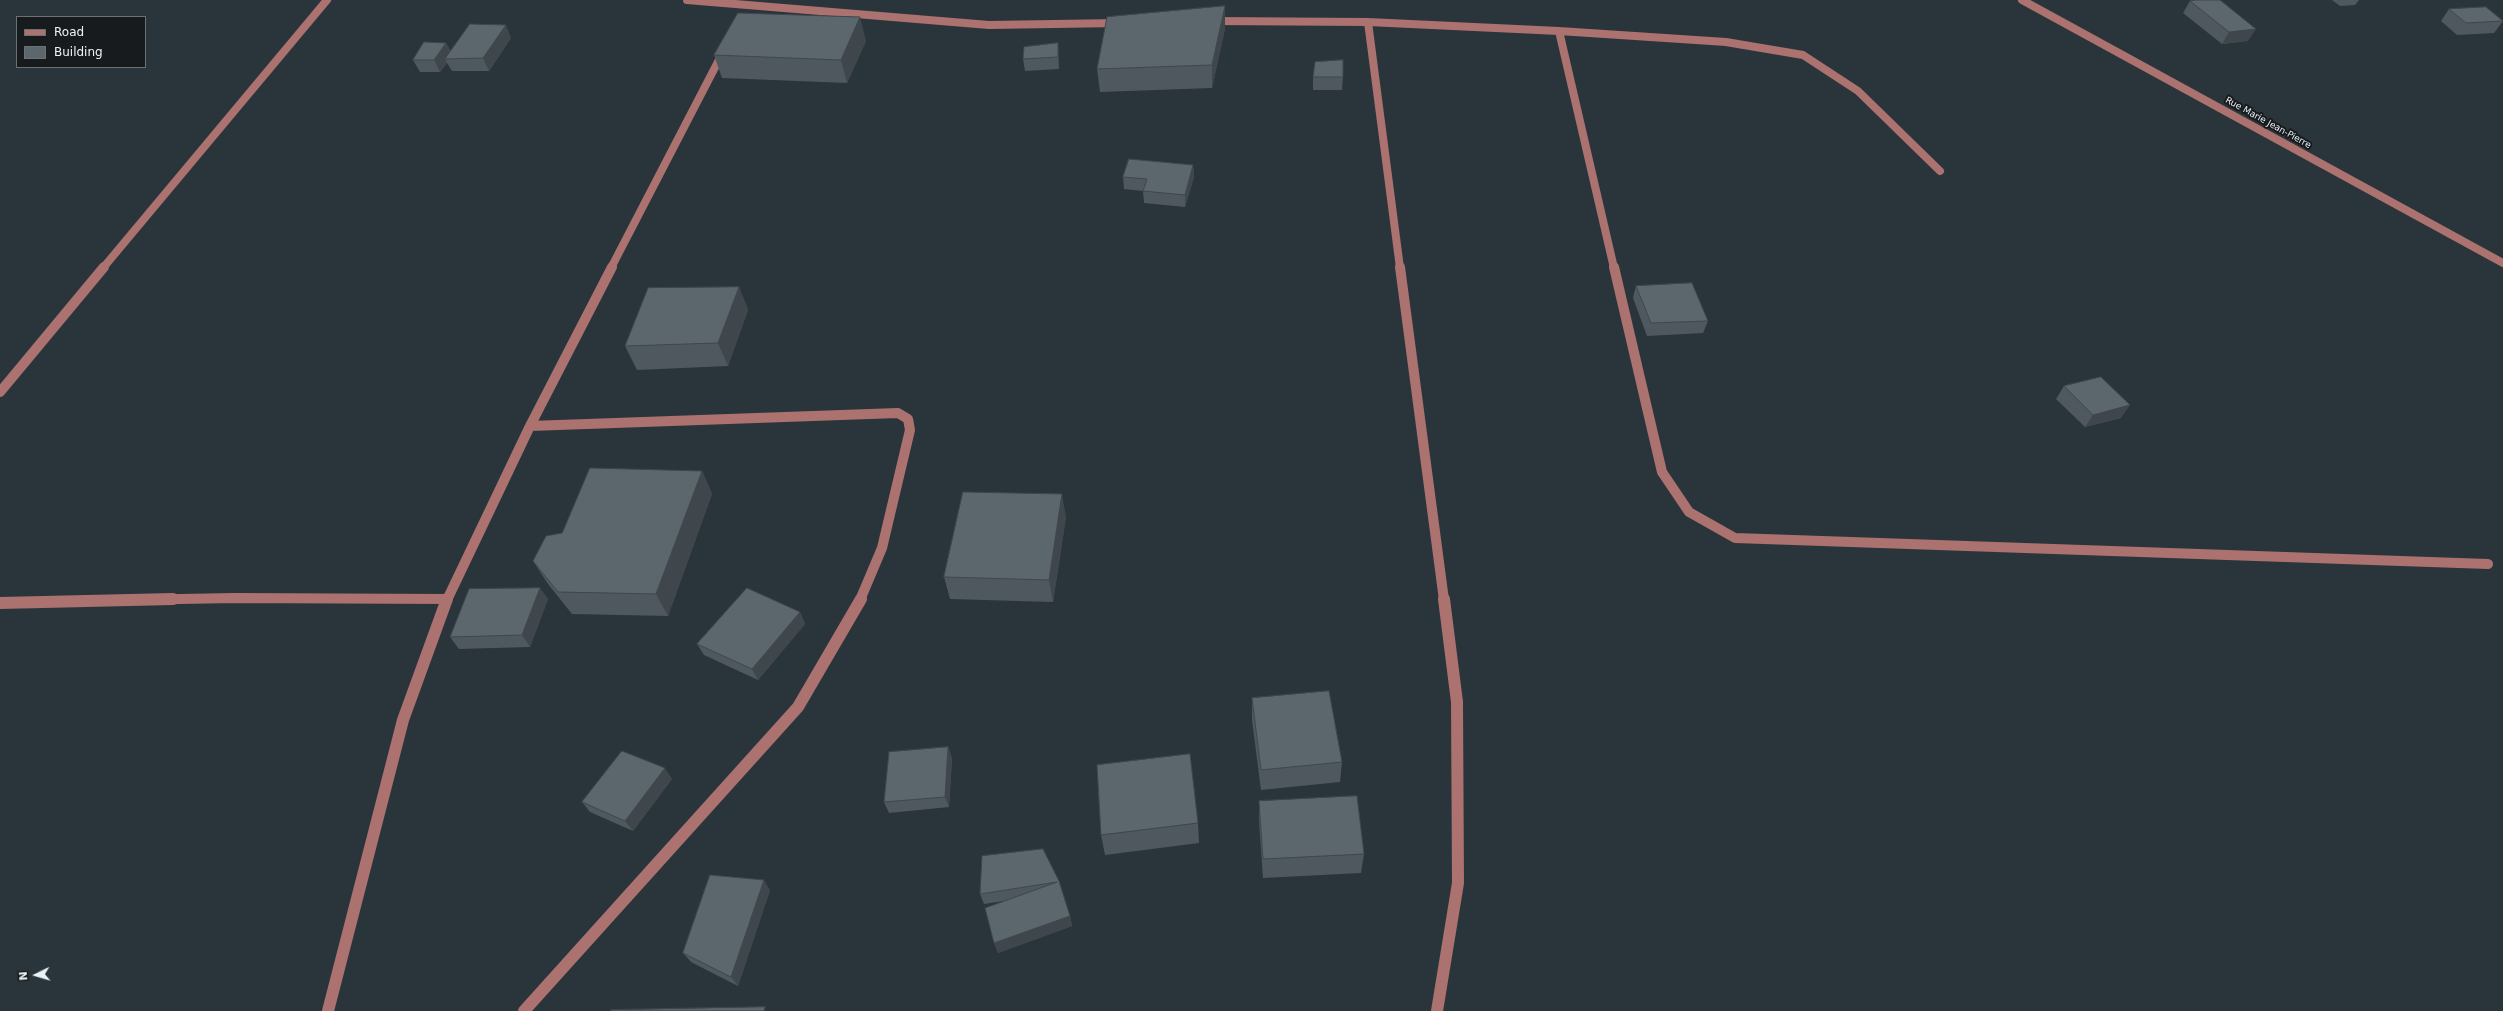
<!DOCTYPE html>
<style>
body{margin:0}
#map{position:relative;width:2503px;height:1011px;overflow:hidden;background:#2a353b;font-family:"DejaVu Sans",sans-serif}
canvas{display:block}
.legend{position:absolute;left:16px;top:16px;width:130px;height:52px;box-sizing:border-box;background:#171b1e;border:1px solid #6c7174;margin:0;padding:5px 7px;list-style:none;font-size:12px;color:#ebf2f6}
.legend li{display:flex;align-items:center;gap:8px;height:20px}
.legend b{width:20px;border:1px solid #6c7174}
.north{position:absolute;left:16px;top:955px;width:40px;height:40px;-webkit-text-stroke:3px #171b1e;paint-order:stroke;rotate:265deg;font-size:11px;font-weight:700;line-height:16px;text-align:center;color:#ebf2f6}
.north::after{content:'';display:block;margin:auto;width:14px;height:18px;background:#ebf2f6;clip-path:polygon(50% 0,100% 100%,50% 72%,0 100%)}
</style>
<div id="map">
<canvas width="2503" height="1011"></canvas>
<ul class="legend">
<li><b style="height:5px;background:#ab7270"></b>Road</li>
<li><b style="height:11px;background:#5b666d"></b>Building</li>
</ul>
<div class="north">N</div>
</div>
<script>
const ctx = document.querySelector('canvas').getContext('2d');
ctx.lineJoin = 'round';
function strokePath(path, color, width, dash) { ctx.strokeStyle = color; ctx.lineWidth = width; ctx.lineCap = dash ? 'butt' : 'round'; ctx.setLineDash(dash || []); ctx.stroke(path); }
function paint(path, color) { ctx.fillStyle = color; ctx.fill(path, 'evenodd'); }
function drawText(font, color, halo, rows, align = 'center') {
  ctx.font = font + ' "DejaVu Sans",sans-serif'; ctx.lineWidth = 4; ctx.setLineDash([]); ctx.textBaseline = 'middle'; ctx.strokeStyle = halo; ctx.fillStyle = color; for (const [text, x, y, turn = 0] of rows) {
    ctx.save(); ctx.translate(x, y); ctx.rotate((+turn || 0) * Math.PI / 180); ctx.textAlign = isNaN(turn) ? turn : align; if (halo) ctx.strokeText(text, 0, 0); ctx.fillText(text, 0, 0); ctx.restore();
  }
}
strokePath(new Path2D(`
 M687,0L989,25L1120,23
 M2022,0L2503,263
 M1212,21L1368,22L1559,31L1726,42L1803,55L1858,91L1940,171
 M1368,22L1400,268
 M1559,31L1614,268
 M103,268L327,0
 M611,268L723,52`), '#ab7270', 8);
strokePath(new Path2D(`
 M1400,267L1444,600
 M1614,267L1662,472L1689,512L1735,538L2488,564
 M0,392L104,267
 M530,426L898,413L908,419L910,430L882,548L860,600
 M127,600L234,598L447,599
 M447,600L530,426L612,267`), '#ab7270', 10);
strokePath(new Path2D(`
 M0,603L173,599
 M328,1011L403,720L447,599
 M524,1011L798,707L861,599
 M1437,1011L1458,883L1457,702L1444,599`), '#ab7270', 12);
paint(new Path2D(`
 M2332,0H2359L2355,5L2340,6Z
 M2190,1L2248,41L2222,44L2183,13Z
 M2449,9L2503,21L2494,33L2457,35L2441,21Z
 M1225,29L1212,88L1100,92L1097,69Z
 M511,38L489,71H452L447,63L440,72H420L413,60L446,43L451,52Z
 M866,41L847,83L722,78L714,55Z
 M1059,56V69L1025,71L1023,59Z
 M1313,77H1343L1342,90H1313Z
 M1193,165L1194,177L1185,207L1144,203L1143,191L1124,189L1123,177Z
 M1636,286L1708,321L1703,333L1647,336L1633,298Z
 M739,287L748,310L728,366L637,370L625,346Z
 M2064,386L2121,418L2085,427L2056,399Z
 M702,471L712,494L668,616L572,614L548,584L533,561L562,533Z
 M1066,517L1053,602L950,599L944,577Z
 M548,599L530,647L459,649L450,637Z
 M800,612L805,624L758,680L704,655L697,644Z
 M1252,698L1342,762L1340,782L1261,790L1252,720Z
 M948,747L952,759L949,807L889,813L884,802Z
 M672,779L633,831L590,812L582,802Z
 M1259,801L1364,854L1361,873L1263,878L1259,821Z
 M1198,823L1199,843L1105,855L1101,835Z
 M1043,849L1070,916L1072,926L998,953L994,943L1004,901L984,904L980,894Z
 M770,890L738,986L691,962L683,953Z`), '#4e585e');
paint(new Path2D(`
 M1225,6V29L1212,88V65Z
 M860,17L866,41L847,83L841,60Z
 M506,25L511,38L489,71L483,58Z
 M2256,29L2248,41L2222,44L2229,32Z
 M446,43L452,55L445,59L447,63L440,72L434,60Z
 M1058,43L1059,56V69L1058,57Z
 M1193,165L1194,177L1185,207V195Z
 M739,287L748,310L728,366L718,343Z
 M2130,405L2121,418L2085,427L2093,415Z
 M702,471L712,494L668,616L656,594Z
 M1062,494L1066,517L1053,602L1049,580Z
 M540,588L548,599L530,647L522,635Z
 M800,612L805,624L758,680L752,669Z
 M948,747L952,759L949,807L945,797Z
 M665,768L672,779L633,831L625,821Z
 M764,880L770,890L738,986L731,977Z
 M1070,916L1072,926L998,953L994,943Z`), '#40474c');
const building = new Path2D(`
 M2196,0H2220L2256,29L2229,32L2190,1Z
 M1225,6L1212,65L1097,69L1107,17Z
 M2486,7L2503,21L2466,23L2449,9Z
 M738,13L860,17L841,60L714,55Z
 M470,24L506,25L483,58L445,59Z
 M424,42L446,43L434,60H413Z
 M1058,43V57L1023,59L1024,47Z
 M1343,60V77H1313L1315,62Z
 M1129,159L1193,165L1185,195L1143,191L1147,179L1123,177Z
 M1692,283L1708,321L1651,323L1636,286Z
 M739,287L718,343L625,346L648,288Z
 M2101,377L2130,405L2093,415L2064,386Z
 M590,468L702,471L656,594L558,592L533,561L546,536L562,533Z
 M963,492L1062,494L1049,580L944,577Z
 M540,588L522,635L450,637L469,589Z
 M747,588L800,612L752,669L697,644Z
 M1329,691L1342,762L1261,770L1252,698Z
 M948,747L945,797L884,802L889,752Z
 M622,751L665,768L625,821L582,802Z
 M1190,754L1198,823L1101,835L1097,765Z
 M1357,796L1364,854L1263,859L1259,801Z
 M1043,849L1059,881L1070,916L994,943L985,908L1057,882L980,894L982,856Z
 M710,875L764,880L731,977L683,953Z
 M765,1007L764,1011H611V1010Z`);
paint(building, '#5b666d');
strokePath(building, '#40474c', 1);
drawText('9px', '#ebf2f6', '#171b1e', [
 ["Rue Marie Jean-Pierre",2268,123,29]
]);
</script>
